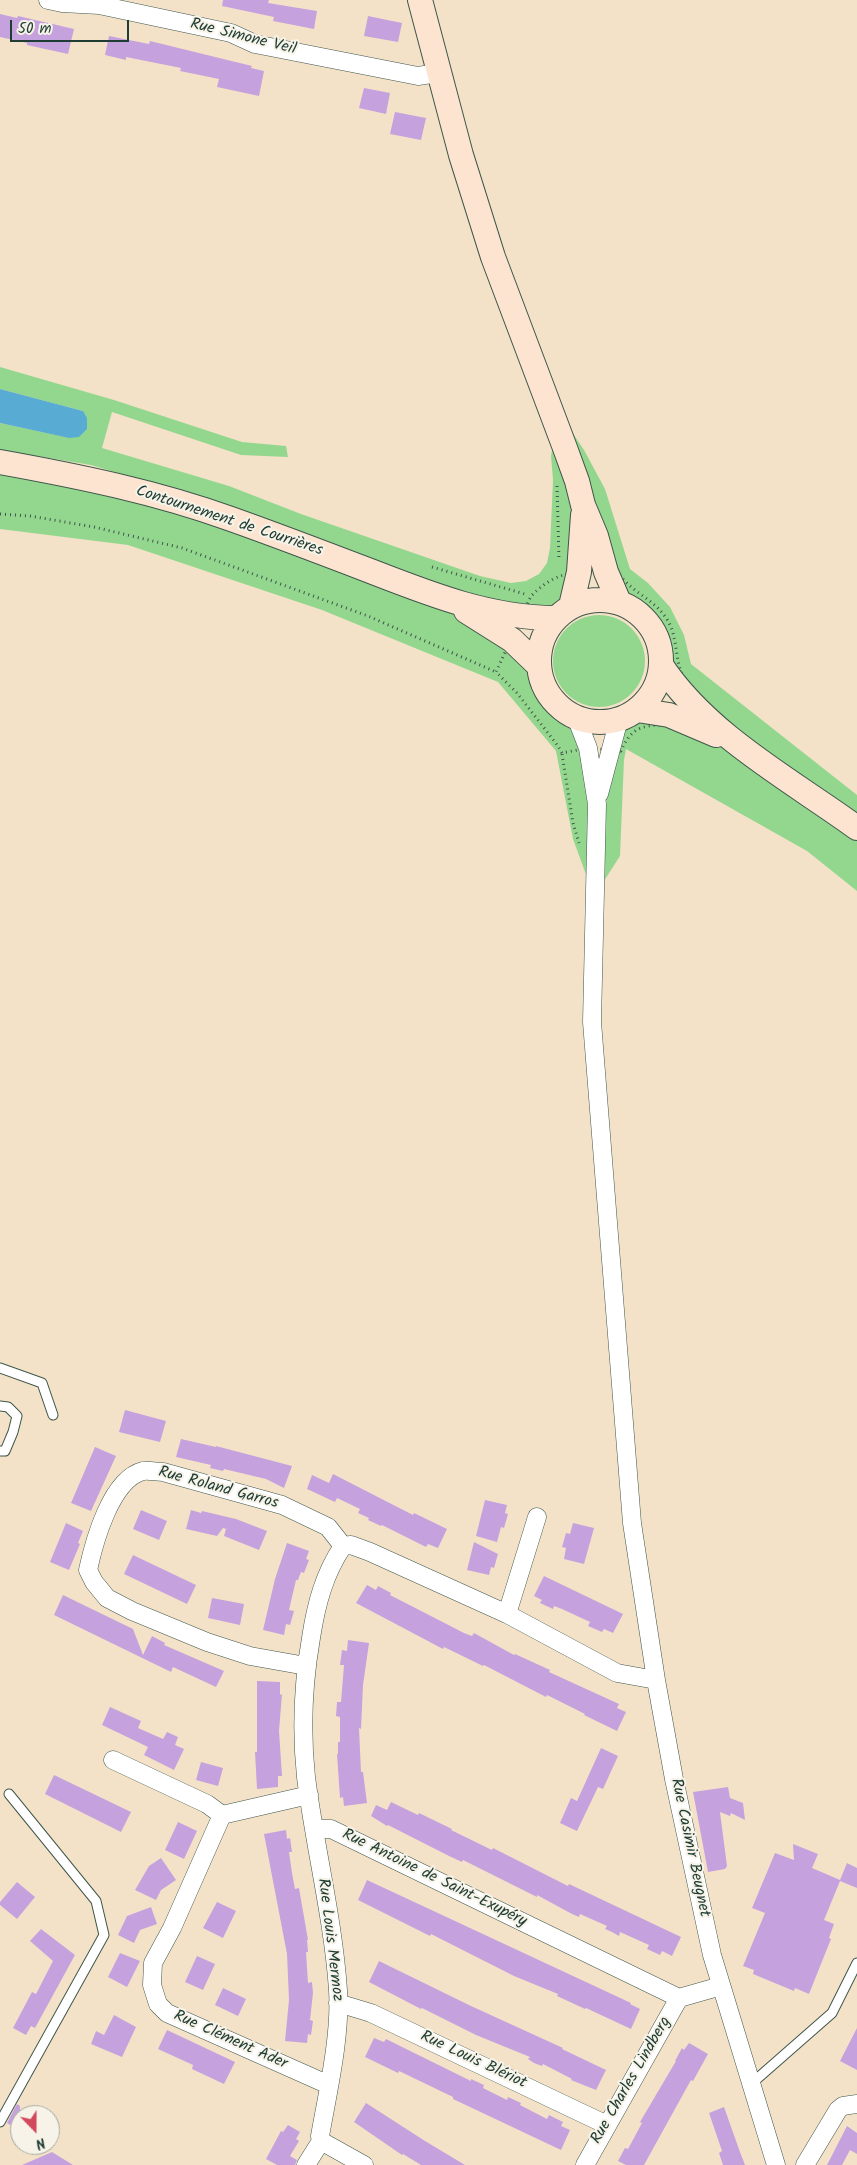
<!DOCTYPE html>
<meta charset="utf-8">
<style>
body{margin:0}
#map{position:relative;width:857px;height:2165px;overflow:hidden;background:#f4e2c8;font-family:Kalam,sans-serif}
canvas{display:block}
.north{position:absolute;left:10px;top:2105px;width:50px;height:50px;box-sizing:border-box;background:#f7f3e8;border:1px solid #a1aaa0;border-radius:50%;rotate:158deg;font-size:14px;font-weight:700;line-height:20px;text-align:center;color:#1f3d34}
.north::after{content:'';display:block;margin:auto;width:18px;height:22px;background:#d1495b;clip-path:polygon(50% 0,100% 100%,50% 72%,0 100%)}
.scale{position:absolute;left:10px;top:20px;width:119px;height:22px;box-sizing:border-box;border:2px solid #1f3d34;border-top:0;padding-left:6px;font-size:15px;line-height:18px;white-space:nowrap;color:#1f3d34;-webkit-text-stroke:4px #f7f3e8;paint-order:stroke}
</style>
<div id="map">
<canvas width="857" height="2165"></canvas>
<div class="north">N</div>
<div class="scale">50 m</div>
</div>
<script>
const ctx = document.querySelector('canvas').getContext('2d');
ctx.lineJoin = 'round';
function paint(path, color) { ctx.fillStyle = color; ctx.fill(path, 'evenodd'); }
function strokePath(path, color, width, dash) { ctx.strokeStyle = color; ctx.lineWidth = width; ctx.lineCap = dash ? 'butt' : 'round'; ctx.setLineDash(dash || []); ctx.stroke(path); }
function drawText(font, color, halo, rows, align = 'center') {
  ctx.font = font + ' Kalam,sans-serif'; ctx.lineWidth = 4; ctx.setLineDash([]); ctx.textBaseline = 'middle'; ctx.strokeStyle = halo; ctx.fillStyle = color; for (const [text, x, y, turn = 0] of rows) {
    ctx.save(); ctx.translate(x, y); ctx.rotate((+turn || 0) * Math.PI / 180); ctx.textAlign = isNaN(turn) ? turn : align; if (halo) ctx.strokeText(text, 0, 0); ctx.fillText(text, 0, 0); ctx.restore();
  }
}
paint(new Path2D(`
 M0,367L114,400L242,442L286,446L288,457L241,455L112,412L102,448L229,486L301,514L480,576L511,583L526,581L539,574L547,563L550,548L553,480L551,456L554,439L574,501L578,539L564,597L543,610L489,603L216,502L91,465L0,450V423L70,438L83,411L0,389Z
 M570,429L584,450L605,489L630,569L648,583L670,607L684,635L691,664L857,795V817L715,715L673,673L668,638L659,621L649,609L624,591Z
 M0,474L78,486L150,504L237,532L455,614L477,624L529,669L531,686L541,703L551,714L564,722L575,733L583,753L590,833L588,880L573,839L556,751L498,682L322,610L128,545L0,529Z
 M553 661a46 46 0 1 1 92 0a46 46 0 1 1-92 0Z
 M643,719L702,737L740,756L857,841V891L807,851L626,749L624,760L620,856L602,884L604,825L609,777L619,737L626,729Z`), '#93d78f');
paint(new Path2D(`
 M0,389L83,411L87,418V429L79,437L69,438L0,423Z`), '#58abd3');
paint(new Path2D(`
 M223,0H269L268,3L317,11L314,29L273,21L274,17L222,6Z
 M0,14L17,18L18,16L74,29L68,54L27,45V43L0,37Z
 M368,16L402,23L398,42L364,36Z
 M109,36L149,44L150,41L252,66L251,68L264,71L259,96L217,87L219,79L180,71L181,68L126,57V60L105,55Z
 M364,88L390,93L386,114L359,108Z
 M395,112L426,118L421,140L390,134Z
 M125,1410L166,1421L160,1442L119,1432Z
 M181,1439L216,1447V1446L292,1466L284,1488L266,1479L224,1469L223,1471L210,1468L211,1465L176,1457Z
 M95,1447L116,1456L91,1511L71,1503Z
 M333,1474L413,1515L414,1513L447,1529L438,1548L428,1544L426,1547L382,1525L381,1526L368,1520L369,1518L358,1513L360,1509L337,1498L335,1502L307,1489L312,1475L329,1483Z
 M485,1500L507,1505L505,1513L508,1514L504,1528L501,1527L497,1542L476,1536Z
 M141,1510L167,1521L159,1540L133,1529Z
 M191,1510L201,1513L202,1511L236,1519L267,1531L259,1550L224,1536L226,1529L223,1528L217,1536L186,1529Z
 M66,1523L83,1531L78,1543L80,1544L69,1570L50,1562Z
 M573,1523L594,1528L584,1564L564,1559L566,1548L562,1547L566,1533L570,1534Z
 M474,1542L498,1554L494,1568L491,1567L489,1575L467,1570Z
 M287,1543L309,1551L306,1559L309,1560L304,1573L301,1572L298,1580H296L289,1610L294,1611L290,1625L286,1624L284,1635L263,1630L275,1579Z
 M133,1555L196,1585L187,1604L124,1574Z
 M544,1576L623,1614L613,1633L604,1629L602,1632L588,1626L590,1622L562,1609L554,1606L553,1609L540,1603L542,1600L534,1596Z
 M367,1585L376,1590L378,1586L391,1593L390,1595L464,1633L472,1636L474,1633L514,1655L515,1654L550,1670L549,1672L619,1704L617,1708L626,1712L617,1731L584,1715L585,1714L547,1695L546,1697L484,1665L483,1666L444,1647L443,1649L356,1603Z
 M63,1595L133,1629L143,1655L152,1636L165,1643L164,1645L224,1671L216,1687L173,1667L171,1672L54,1615Z
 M212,1598L244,1604L240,1625L208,1618Z
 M348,1640L369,1643L363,1685L361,1729L359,1728L361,1772H363L367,1803L344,1806L343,1797L340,1798L337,1754H338V1742H340V1717L336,1716L337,1702H341L344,1665H340L342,1650L347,1651Z
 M257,1681L280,1682V1695L282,1694L279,1731L282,1776H278V1787L257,1789L255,1752H257Z
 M110,1707L141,1721L138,1728L163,1739L167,1732L178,1737L175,1745L184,1749L174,1770L144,1755L148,1747L102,1725Z
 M601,1748L618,1756L603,1789L598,1787L577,1831L560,1823L571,1798L577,1801Z
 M201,1762L223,1768L218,1786L196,1780Z
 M54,1775L131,1812L121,1832L45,1794Z
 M728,1787L730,1798L743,1803L745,1820L731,1813L730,1816L720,1812L727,1866L725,1869L708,1872L693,1792Z
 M391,1802L418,1815L419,1813L452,1829L451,1830L492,1850L493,1848L568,1886L569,1884L681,1937L672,1956L662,1951L660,1955L647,1949L649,1945L620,1932L619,1936L612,1932L605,1929L607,1926L580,1914L579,1917L572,1914L537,1895V1897L463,1860L462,1862L449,1856L388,1825L387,1826L371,1816L376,1805L387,1810Z
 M178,1822L197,1831L184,1859L165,1850Z
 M286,1830L287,1839L290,1838L292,1852H289L292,1873L295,1889L299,1888L308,1940H307L308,1952H306L308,1983L312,1982L313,1993L310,2020L313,2021L311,2035L308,2034L307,2043L285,2041L289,2000L287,1954L264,1834Z
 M793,1844L818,1854L812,1868L840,1880L847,1863L857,1868V1888L840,1881L824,1920L834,1924L829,1938L831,1939L809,1994L795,1988L794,1991L753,1974L754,1970L743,1966L765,1913L752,1908L775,1853L794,1860Z
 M161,1858L176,1880L161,1890L156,1900L135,1890L149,1866Z
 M367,1880L631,2003L630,2004L640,2009L631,2029L586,2008L585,2009L570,2002L557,1996L558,1994L514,1976L431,1934L430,1936L358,1900Z
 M17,1882L35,1897L17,1919L0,1905V1902Z
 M217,1902L236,1911L223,1938L203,1928Z
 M151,1907L157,1924L140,1930L134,1943L118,1935L127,1916Z
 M41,1929L75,1955L35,2028L31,2026L26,2035L13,2028L32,1992L36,1994L53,1961L30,1941Z
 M120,1953L140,1961L127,1987L108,1977Z
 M197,1956L215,1964L203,1990L185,1982Z
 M379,1961L471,2006L563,2048L562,2049L606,2070L596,2090L571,2080L572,2079L543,2064L542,2066L534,2063L528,2059L530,2057L476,2035L422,2008L421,2009L369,1982Z
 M223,1988L246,1999L238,2016L215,2005Z
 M114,2015L136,2027L122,2057L91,2044L96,2031L104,2035Z
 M857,2028V2070L840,2061Z
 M167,2030L235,2062L224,2084L192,2069L193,2065L158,2049Z
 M374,2038L384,2042L386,2039L471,2081V2079L484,2085L483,2088L507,2100L508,2097L521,2103L520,2105L547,2119L549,2115L563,2122L561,2126L570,2130L561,2150L453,2099V2097L399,2071L398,2073L365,2057Z
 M689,2043L708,2054L693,2081L691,2080L644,2165H626L618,2161L625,2148L628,2149L642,2123L640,2122L676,2061H675L682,2048L684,2050Z
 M366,2103L425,2141L465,2165H421L403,2154L402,2155L354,2122Z
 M17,2104L20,2106V2131L7,2123Z
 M724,2107L740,2152L745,2165H723L719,2153L722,2151L709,2113Z
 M288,2125L300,2132L296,2139L299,2141L290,2156L297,2160L295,2165H277L266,2159L281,2131L283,2132Z
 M847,2126L857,2133V2154L850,2150L842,2165H827Z
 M52,2152L73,2165H22Z`), '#c5a2de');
const lane = new Path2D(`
 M0,1368L42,1383L53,1415
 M0,1406L8,1407L17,1416L13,1432L5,1451H0
 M751,2084L832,2013L857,1963
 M0,2122L104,1935L96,1901L9,1794`);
const street = new Path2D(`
 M48,0L62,3L99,5L231,33L255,44L418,76L438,73
 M576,717L588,748L597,804L592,1022L632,1523L656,1680L674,1779L712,1955L776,2165
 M599,794L619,719
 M343,1546L351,1545L370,1552L507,1614L617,1673L656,1680
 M507,1614L537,1517
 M306,1666L250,1656L207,1642L132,1611L107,1598L94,1582L88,1570C94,1542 111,1479 143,1471C149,1470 157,1472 163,1472L282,1505L328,1527L343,1546
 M113,1760L207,1804L222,1815L309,1795
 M222,1815L172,1928L153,1963L152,1985L158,2004L167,2013L329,2085
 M314,1829H331L679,1998L721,1986
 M338,2003L371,2013L607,2125
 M321,2141L364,2165
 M306,2165L321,2141L320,2136C328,2091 341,2035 338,1990C333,1918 315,1848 306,1777C301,1730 303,1684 311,1638C316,1605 324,1574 343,1546
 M585,2165L679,1998
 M805,2165L838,2110L843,2106L857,2104`);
const secondary = new Path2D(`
 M420,0L461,155L493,257L565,448L577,481L583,505L596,536L606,572L619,602
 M0,462C78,476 156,492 231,519C279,536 326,554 373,572C432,595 491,618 555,618
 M539 661a61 61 0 1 1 122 0a61 61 0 1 1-122 0Z
 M571,606L579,572L583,515
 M466,611L512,640L538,665
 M661,665C707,735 791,780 857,828
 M637,710L669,715L716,735`);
strokePath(lane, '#3f564a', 11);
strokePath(street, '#3f564a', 19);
strokePath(secondary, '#3f564a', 26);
strokePath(new Path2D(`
 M557,486L559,560
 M0,514L30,516L94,527L182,548L368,616L496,672
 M432,567L528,595
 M617,571C630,593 659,600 670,625C679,645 674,667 688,684L663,725C640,725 630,730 621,751L588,748L562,753L558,746L517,693L496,672L531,596C564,564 577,576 617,571Z
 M562,754L573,823L579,843`), '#3f564a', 3, [1, 4]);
strokePath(lane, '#fff', 9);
strokePath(street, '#fff', 18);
strokePath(secondary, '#fde4d1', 24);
drawText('16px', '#1f3d34', '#f7f3e8', [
 ["Rue Simone Veil",243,38,14],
 ["Contournement de Courrières",229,522,18],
 ["Rue Roland Garros",218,1489,15],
 ["Rue Casimir Beugnet",689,1848,78],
 ["Rue Antoine de Saint-Exupéry",434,1879,26],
 ["Rue Louis Mermoz",329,1940,83],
 ["Rue Clément Ader",230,2041,24],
 ["Rue Louis Blériot",473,2061,25],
 ["Rue Charles Lindberg",632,2081,-60]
]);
</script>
